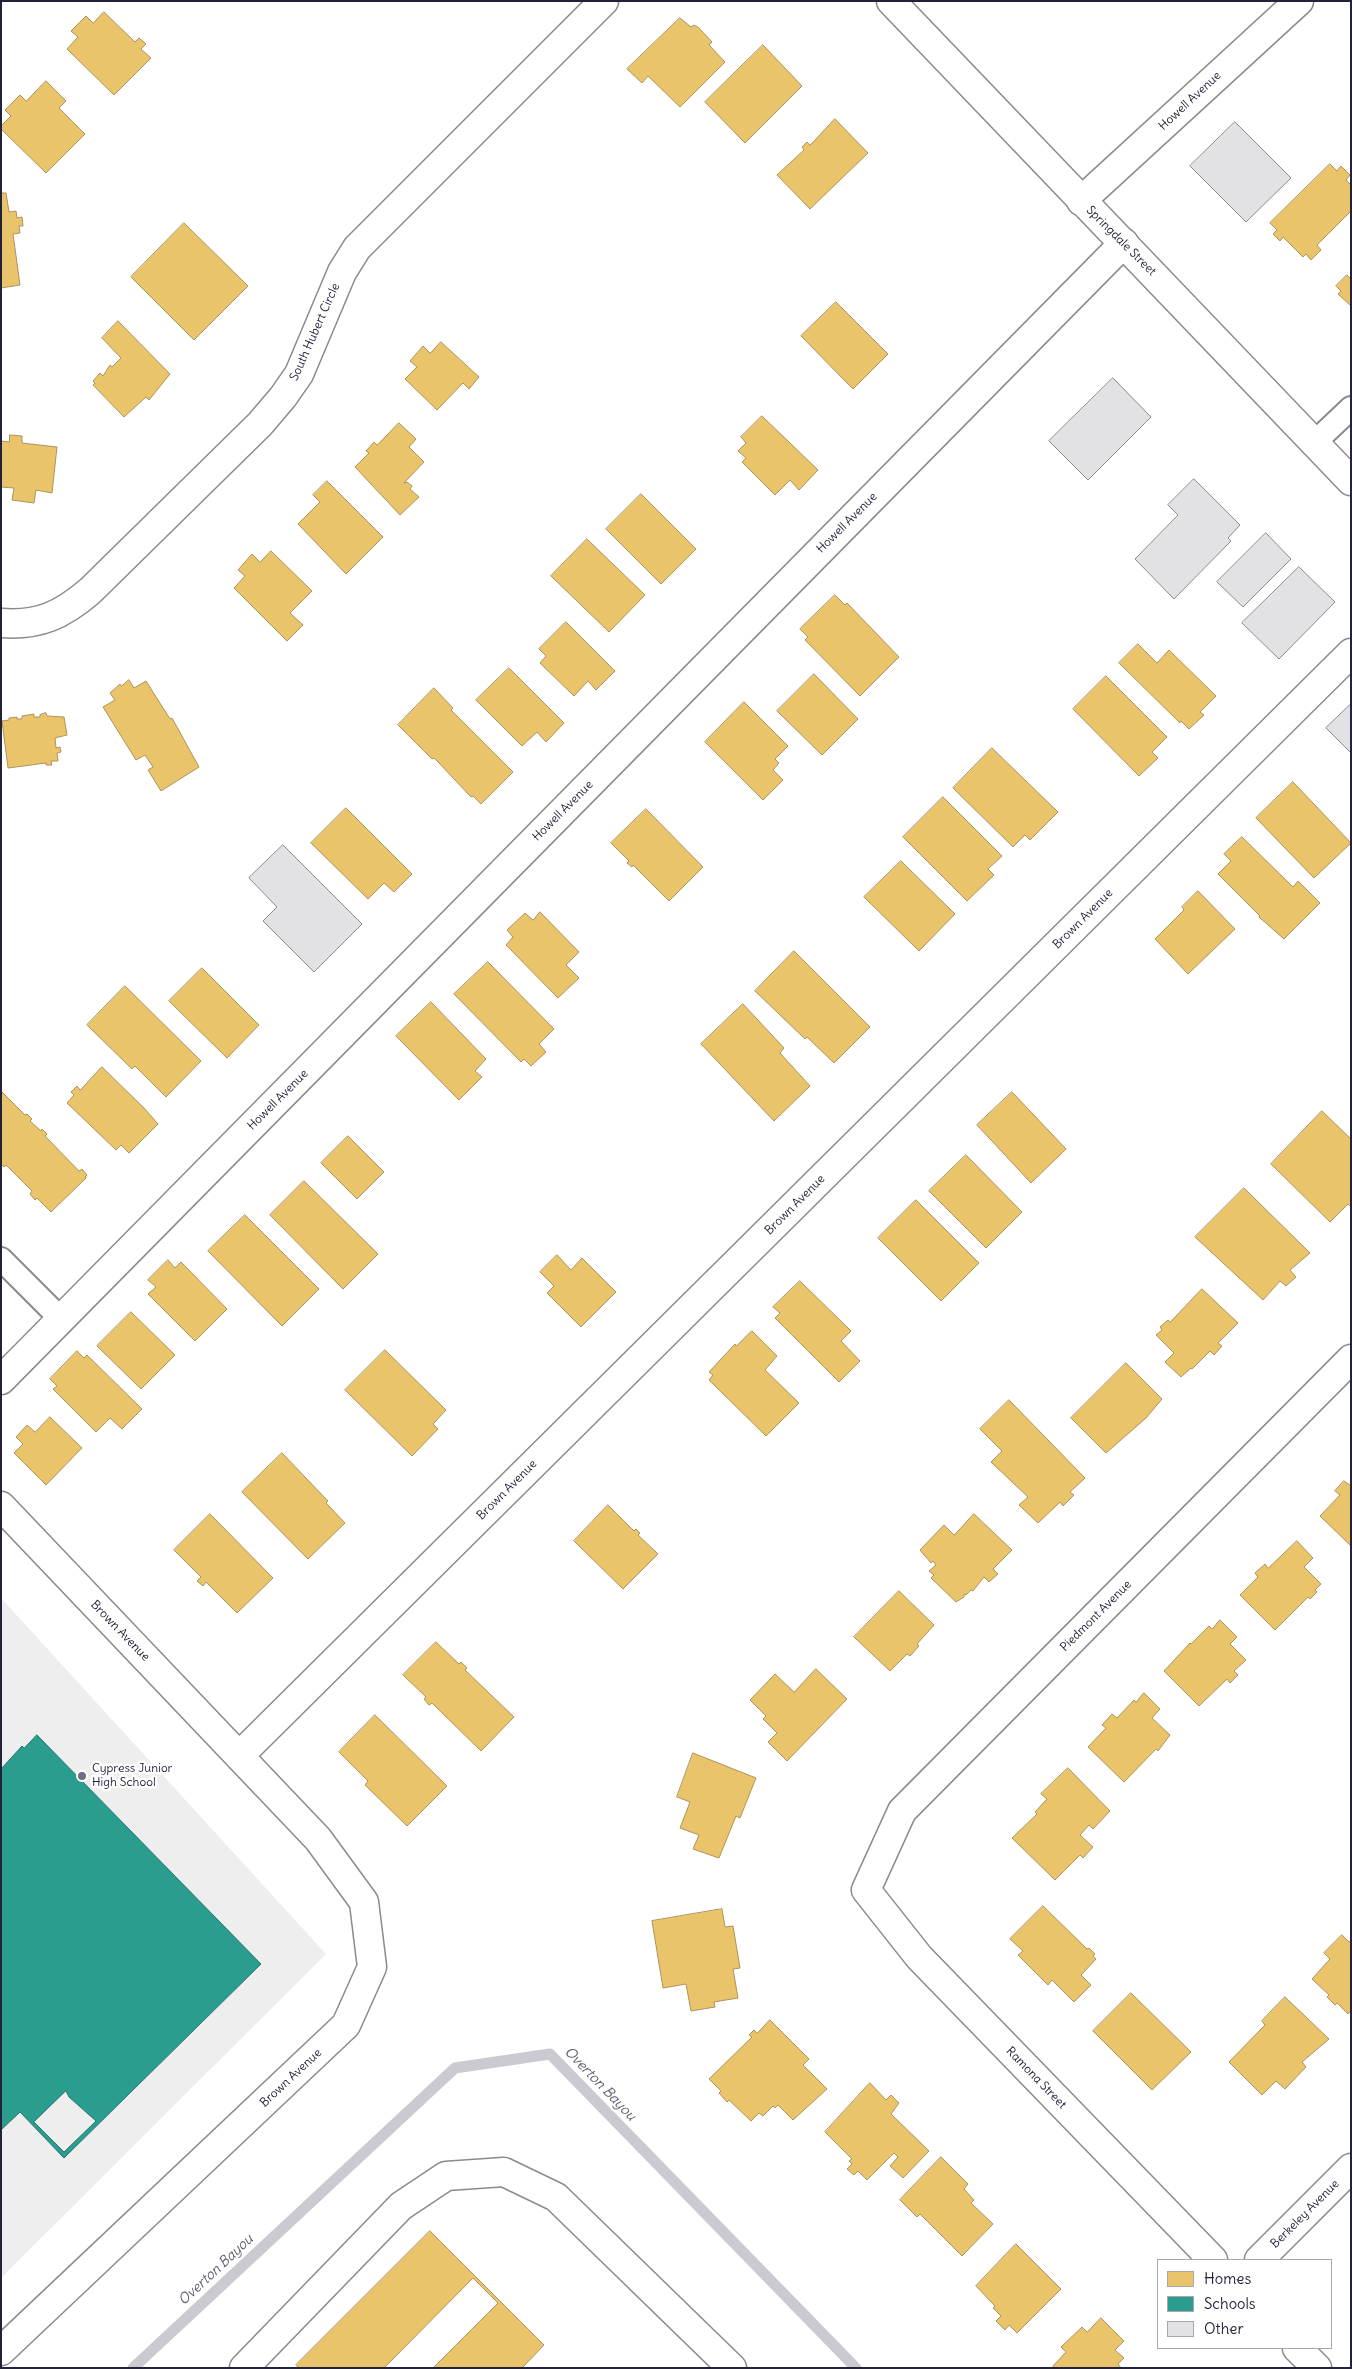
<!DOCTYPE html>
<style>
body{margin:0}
#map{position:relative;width:1352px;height:2369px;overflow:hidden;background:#fff;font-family:Delius,sans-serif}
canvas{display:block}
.frame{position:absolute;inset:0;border:2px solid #22223b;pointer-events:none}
.legend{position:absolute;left:1157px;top:2259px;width:175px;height:90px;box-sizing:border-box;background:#fff;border:1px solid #a7a7b1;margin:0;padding:6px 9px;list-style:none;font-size:15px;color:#22223b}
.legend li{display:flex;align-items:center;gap:10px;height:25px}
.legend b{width:25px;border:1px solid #a7a7b1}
</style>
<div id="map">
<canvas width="1352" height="2369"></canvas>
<div class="frame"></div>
<ul class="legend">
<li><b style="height:14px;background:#e9c46a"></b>Homes</li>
<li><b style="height:14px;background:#2a9d8f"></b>Schools</li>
<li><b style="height:14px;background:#e2e2e4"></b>Other</li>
</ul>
</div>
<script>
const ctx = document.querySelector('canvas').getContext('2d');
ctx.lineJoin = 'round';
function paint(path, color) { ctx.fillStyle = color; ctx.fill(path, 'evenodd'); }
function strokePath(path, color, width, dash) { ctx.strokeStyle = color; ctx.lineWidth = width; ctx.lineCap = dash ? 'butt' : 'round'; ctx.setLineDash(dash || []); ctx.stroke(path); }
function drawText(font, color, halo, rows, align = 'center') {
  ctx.font = font + ' Delius,sans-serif'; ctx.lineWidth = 5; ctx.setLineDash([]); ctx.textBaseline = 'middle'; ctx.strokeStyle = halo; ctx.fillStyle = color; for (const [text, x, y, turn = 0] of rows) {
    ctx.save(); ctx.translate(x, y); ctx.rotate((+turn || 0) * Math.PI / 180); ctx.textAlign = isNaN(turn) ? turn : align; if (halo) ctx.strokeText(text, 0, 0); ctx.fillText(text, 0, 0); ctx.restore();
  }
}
paint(new Path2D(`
 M1,1598L326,1954L1,2278Z`), '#eeeeef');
const homes = new Path2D(`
 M104,12L135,42L139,38L146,44L141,49L151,58L114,95L67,49L78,37L71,31L86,16L93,23Z
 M680,18L691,27L694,25L699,28L712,42L709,45L725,62L680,107L648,76L642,83L627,69Z
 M763,45L802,86L745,143L705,102Z
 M46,81L66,101L59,108L85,134L46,173L1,129V126L11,116L5,110L20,95L26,101Z
 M835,119L868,153L810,209L777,175L804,150L802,147L807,142L810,145Z
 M1330,164L1337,171L1341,166L1350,175L1346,180L1351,185V211L1317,245L1321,250L1311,260L1306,254L1303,257L1283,237L1280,241L1273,234L1277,230L1270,223Z
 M1,193H6L9,212L16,211L17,218L22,217L23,226H19L20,233L13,234L20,285L1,288Z
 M184,223L248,286L194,340L131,277Z
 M1347,275L1351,279V306L1338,294L1341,291L1336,286Z
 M836,302L888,354L853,389L801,336Z
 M118,321L170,374L149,400L146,397L124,417L93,385L95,383L93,381L100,373L103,376L110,365L112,367L121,358L102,338Z
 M441,342L479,377L469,389L463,383L437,410L405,379L417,367L410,361L423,346L430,353Z
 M762,416L818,470L799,490L790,480L775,495L742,462L746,458L738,451L746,443L741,437Z
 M399,423L416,439L409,447L424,462L404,483L407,482L412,486L410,489L419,497L400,515L355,467L369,453L366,451L374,442L377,445Z
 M10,435L22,436V443L57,447L52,493L36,490L34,503L12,500L14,488L1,487V441L9,442Z
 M327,481L383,537L346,574L298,524L320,502L313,495Z
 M641,494L696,549L661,584L606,529Z
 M587,539L645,595L609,632L551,576Z
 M271,551L312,591L290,613L303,625L287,641L234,588L245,576L238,570L252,554L260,562Z
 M835,595L845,605L847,603L899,657L860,696L805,640L808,637L800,629Z
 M566,622L615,671L596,690L588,681L574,696L540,663L546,656L539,649Z
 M1138,644L1157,663L1169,650L1216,696L1200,712L1204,715L1189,729L1181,721L1180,723L1119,663Z
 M509,668L564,723L546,742L537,732L522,746L476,700Z
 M814,674L858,719L822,755L777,711Z
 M1106,676L1167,737L1152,752L1158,758L1139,776L1073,709Z
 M129,680L134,688L146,681L170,719L172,718L199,767L161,791L148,770L153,767L145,755L136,760L103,707L115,700L110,693L120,684L121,686Z
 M434,688L453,708L451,710L513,772L481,804L473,796L471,797L439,763L434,758L432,759L398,725Z
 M744,702L788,746L775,759L779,763L773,770L783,780L763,800L705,742Z
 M46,713L47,716L64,717L67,735L55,738L56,748L60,747L61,752L57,753L58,761H51L52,765H46V763L8,768L2,721L9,720V718L17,717V719H22V716L34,714V717H40V715Z
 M992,748L1058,812L1030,840L1025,835L1013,847L953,788Z
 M1293,782L1351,843L1314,878L1256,818Z
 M943,797L1002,856L988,869L994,875L967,901L903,837Z
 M346,808L412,874L394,892L384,883L368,899L311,843Z
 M646,809L703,867L669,901L633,865L632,867L627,863L629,861L611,843Z
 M1242,837L1293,887L1298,881L1320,903L1284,939L1259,917L1260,916L1218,874L1231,861L1224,854Z
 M901,861L955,914L919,951L864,897Z
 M1198,891L1235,929L1188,974L1155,939L1184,910L1182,907Z
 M540,912L579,952L566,965L579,978L558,998L506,945L513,937L507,930L525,913L533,920Z
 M794,951L870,1027L834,1063L807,1037L805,1039L755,991Z
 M488,962L554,1029L539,1044L546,1052L531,1066L524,1059L521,1062L454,994Z
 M202,968L259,1025L227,1058L169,1001Z
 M125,986L201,1061L166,1097L135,1066L132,1069L87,1025Z
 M431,1002L486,1059L475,1071L482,1077L459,1100L396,1036Z
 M743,1004L784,1048L780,1053L810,1086L774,1121L701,1044Z
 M102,1067L144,1108L158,1124L129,1153L121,1145L116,1150L67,1103L74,1095L71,1092L77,1086L80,1090Z
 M1,1091L25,1115L27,1114L32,1119L30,1121L41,1131L42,1129L47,1134L45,1136L79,1171L82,1169L87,1175L85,1177L86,1178L51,1212L37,1198L35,1200L30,1194L32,1191L6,1165L4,1167L1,1164Z
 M1012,1092L1066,1149L1031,1183L977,1125Z
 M1322,1111L1351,1139V1207L1348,1204L1330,1222L1271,1164Z
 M348,1136L384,1172L357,1199L321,1163Z
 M966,1155L1022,1212L986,1248L929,1191Z
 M304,1181L378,1254L343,1289L270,1215Z
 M1244,1188L1310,1253L1290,1270L1296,1277L1286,1286L1280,1281L1263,1300L1195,1237Z
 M916,1200L979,1263L941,1301L878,1238Z
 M245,1215L319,1289L282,1326L208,1251Z
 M557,1255L571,1270L582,1258L616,1292L581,1327L547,1293L554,1286L540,1272Z
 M168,1260L175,1268L181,1262L227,1309L195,1341L148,1294L156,1287L148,1280Z
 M800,1281L851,1331L841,1341L860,1361L839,1382L775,1318L780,1313L773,1307Z
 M1202,1289L1238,1323L1218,1343L1222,1346L1214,1355L1210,1351L1192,1369L1191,1368L1181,1377L1165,1362L1174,1353L1156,1335L1162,1330L1160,1327L1168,1320L1170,1322Z
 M131,1312L175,1355L141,1389L97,1346Z
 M752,1331L777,1356L765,1370L799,1403L766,1436L709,1380L713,1375L709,1372L735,1344L736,1346Z
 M385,1350L446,1410L433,1424L438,1429L412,1456L345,1390Z
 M77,1351L84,1358L87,1355L142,1409L122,1429L110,1418L96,1432L53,1389L57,1386L50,1379Z
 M1126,1363L1162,1399L1146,1418L1106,1453L1071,1418Z
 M1009,1400L1085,1478L1070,1492L1074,1495L1063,1506L1060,1502L1038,1523L1019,1505L1028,1497L991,1462L1002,1451L980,1429Z
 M50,1417L82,1448L46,1485L14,1453L23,1444L16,1437L27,1425L35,1432Z
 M282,1453L328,1501L326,1503L345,1523L308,1559L242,1492Z
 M1344,1481L1351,1486V1546L1320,1516L1340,1495L1335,1491Z
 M608,1505L634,1531L636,1529L640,1533L638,1535L658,1554L623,1589L574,1541Z
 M210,1514L273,1578L237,1613L206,1582L203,1586L197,1581L201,1577L174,1550Z
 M974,1514L1012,1550L993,1569L998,1574L989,1582L984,1577L973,1591L971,1590L966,1595L964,1594V1597L956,1602L931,1578L934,1575L929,1571L936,1565L933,1561L931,1563L920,1550L944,1525L954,1535Z
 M1297,1541L1313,1558L1304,1567L1321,1584L1315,1590L1317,1592L1310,1599L1308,1597L1275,1630L1240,1595L1258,1577L1255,1573L1265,1564L1268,1568Z
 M899,1591L934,1625L917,1644L919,1646L910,1656L907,1654L890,1671L854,1637Z
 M1220,1620L1237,1637L1230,1644L1246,1660L1234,1671L1238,1675L1230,1683L1227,1679L1199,1706L1164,1671L1190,1643L1191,1644L1209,1626L1212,1629Z
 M436,1642L459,1664L461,1662L467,1668L465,1670L514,1717L481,1751L432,1703L429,1705L424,1699L426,1697L403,1675Z
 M816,1669L847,1699L787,1761L768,1742L777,1733L763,1719L766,1716L750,1700L775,1674L794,1692Z
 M1144,1693L1160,1709L1152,1718L1170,1735L1158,1751L1156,1749L1124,1782L1088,1747L1106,1728L1102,1725L1112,1714L1117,1718L1134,1700L1136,1702Z
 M375,1715L447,1786L407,1826L365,1785L368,1781L339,1752Z
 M693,1753L756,1778L740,1818L736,1816L719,1858L693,1849L699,1835L680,1828L690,1802L677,1797Z
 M1068,1768L1110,1811L1093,1829L1089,1825L1080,1835L1093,1847L1083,1858L1080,1855L1055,1880L1012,1838L1037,1814L1035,1812L1047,1799L1041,1794Z
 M1043,1906L1087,1949L1089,1948L1095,1954L1093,1956L1096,1959L1081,1975L1091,1985L1074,2002L1052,1980L1048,1985L1018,1955L1023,1951L1010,1939Z
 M722,1909L725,1927L733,1926L740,1968L733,1969L738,1998L714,2002L715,2007L691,2011L686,1984L663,1988L652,1921Z
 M1342,1935L1349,1942L1351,1940V2010L1348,2014L1337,2003L1335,2005L1327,1997L1329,1995L1312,1979L1330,1959L1324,1953Z
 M1131,1993L1191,2052L1152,2090L1093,2031Z
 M1285,1997L1329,2039L1302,2062L1306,2067L1285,2089L1276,2081L1262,2095L1229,2062L1265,2025L1262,2021Z
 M770,2020L809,2059L803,2065L827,2089L793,2120L778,2105L775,2108L773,2106L763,2116L759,2113L751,2121L729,2100L727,2102L719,2093L721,2091L709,2079L752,2037L749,2035L754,2030L757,2033Z
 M870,2083L886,2100L891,2095L899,2103L891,2114L929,2151L903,2178L890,2166L898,2157L894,2153L867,2180L858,2171L854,2175L847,2169L852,2164L849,2161L852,2159L825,2132Z
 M941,2157L968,2184L964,2189L974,2200L971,2203L993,2224L962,2256L920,2214L917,2217L900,2200Z
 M430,2231L544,2345L522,2368H433L498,2303L473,2278L384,2368H299L296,2365Z
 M1016,2244L1061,2289L1017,2333L1009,2325L1005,2330L996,2321L1001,2316L993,2308L995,2306L976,2286Z
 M1101,2318L1124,2341L1115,2350L1124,2358L1118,2364L1121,2368H1054L1053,2366L1066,2352L1061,2347L1082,2327L1087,2332Z`);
paint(homes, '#e9c46a');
strokePath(homes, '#ad935c', 1);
const schools = new Path2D(`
 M37,1735L261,1964L64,2158L20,2112L1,2130V1769L22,1746L24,1748ZM66,2091L69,2097L96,2121L64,2152L34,2122Z`);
paint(schools, '#2a9d8f');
strokePath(schools, '#287876', 1);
strokePath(new Path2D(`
 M133,2368L455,2068L550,2054L856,2368`), '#cacad0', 11);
const building = new Path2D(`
 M1235,122L1291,178L1246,222L1190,166Z
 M1113,378L1151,417L1088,480L1049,441Z
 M1194,479L1240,525L1228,538L1231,541L1174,599L1135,559L1178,515L1168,505Z
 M1266,533L1291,559L1243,607L1217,582Z
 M1299,567L1335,602L1279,659L1242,623Z
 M1351,704V753L1326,728Z
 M283,845L362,924L314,972L263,921L277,907L249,878Z`);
paint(building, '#e2e2e4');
strokePath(building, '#8a8a8f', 1);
const lane = new Path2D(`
 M1314,443L1351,408
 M1,1259L61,1319`);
const street = new Path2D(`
 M1081,201L1299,1
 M1,623C39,626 62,615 90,591L260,424L283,397L299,374L342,272L357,248L604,1
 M1,1380L1124,243
 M1,1506L318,1839L364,1902L372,1967L346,2025L1,2351
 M239,1756L1351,653
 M1213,2260L919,1957L866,1890L902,1811L1351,1359
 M1259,2260L1351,2168
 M1297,2348L1317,2368
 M244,2368L401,2206L446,2176L504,2172L556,2197L732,2368`);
const secondary = new Path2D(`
 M891,1L1351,481`);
strokePath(lane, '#8a8a8f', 26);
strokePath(street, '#8a8a8f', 31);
strokePath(secondary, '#8a8a8f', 31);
strokePath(lane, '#fff', 22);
strokePath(street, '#fff', 28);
strokePath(secondary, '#fff', 28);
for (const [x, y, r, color] of [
 [82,1776,5,"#6f6f80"]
]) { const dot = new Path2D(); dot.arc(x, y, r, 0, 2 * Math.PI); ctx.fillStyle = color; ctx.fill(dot); strokePath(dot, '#fff', 2); }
drawText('12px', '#22223b', '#fff', [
 ["Howell Avenue",1190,101,-43],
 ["Springdale Street",1121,241,45],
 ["South Hubert Circle",315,332,-66],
 ["Howell Avenue",847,523,-45],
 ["Howell Avenue",563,811,-45],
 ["Brown Avenue",1083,919,-45],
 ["Howell Avenue",278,1100,-45],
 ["Brown Avenue",795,1205,-45],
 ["Brown Avenue",507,1490,-45],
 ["Piedmont Avenue",1096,1616,-45],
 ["Brown Avenue",120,1631,46],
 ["Brown Avenue",291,2078,-43],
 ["Ramona Street",1036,2078,46],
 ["Berkeley Avenue",1305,2214,-45]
]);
drawText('12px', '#22223b', '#fff', [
 ["Cypress Junior",92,1769],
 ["High School",92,1783]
], 'left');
drawText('italic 14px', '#5c5c6f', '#fff', [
 ["Overton Bayou",600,2084,46],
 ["Overton Bayou",216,2270,-43]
]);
</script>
